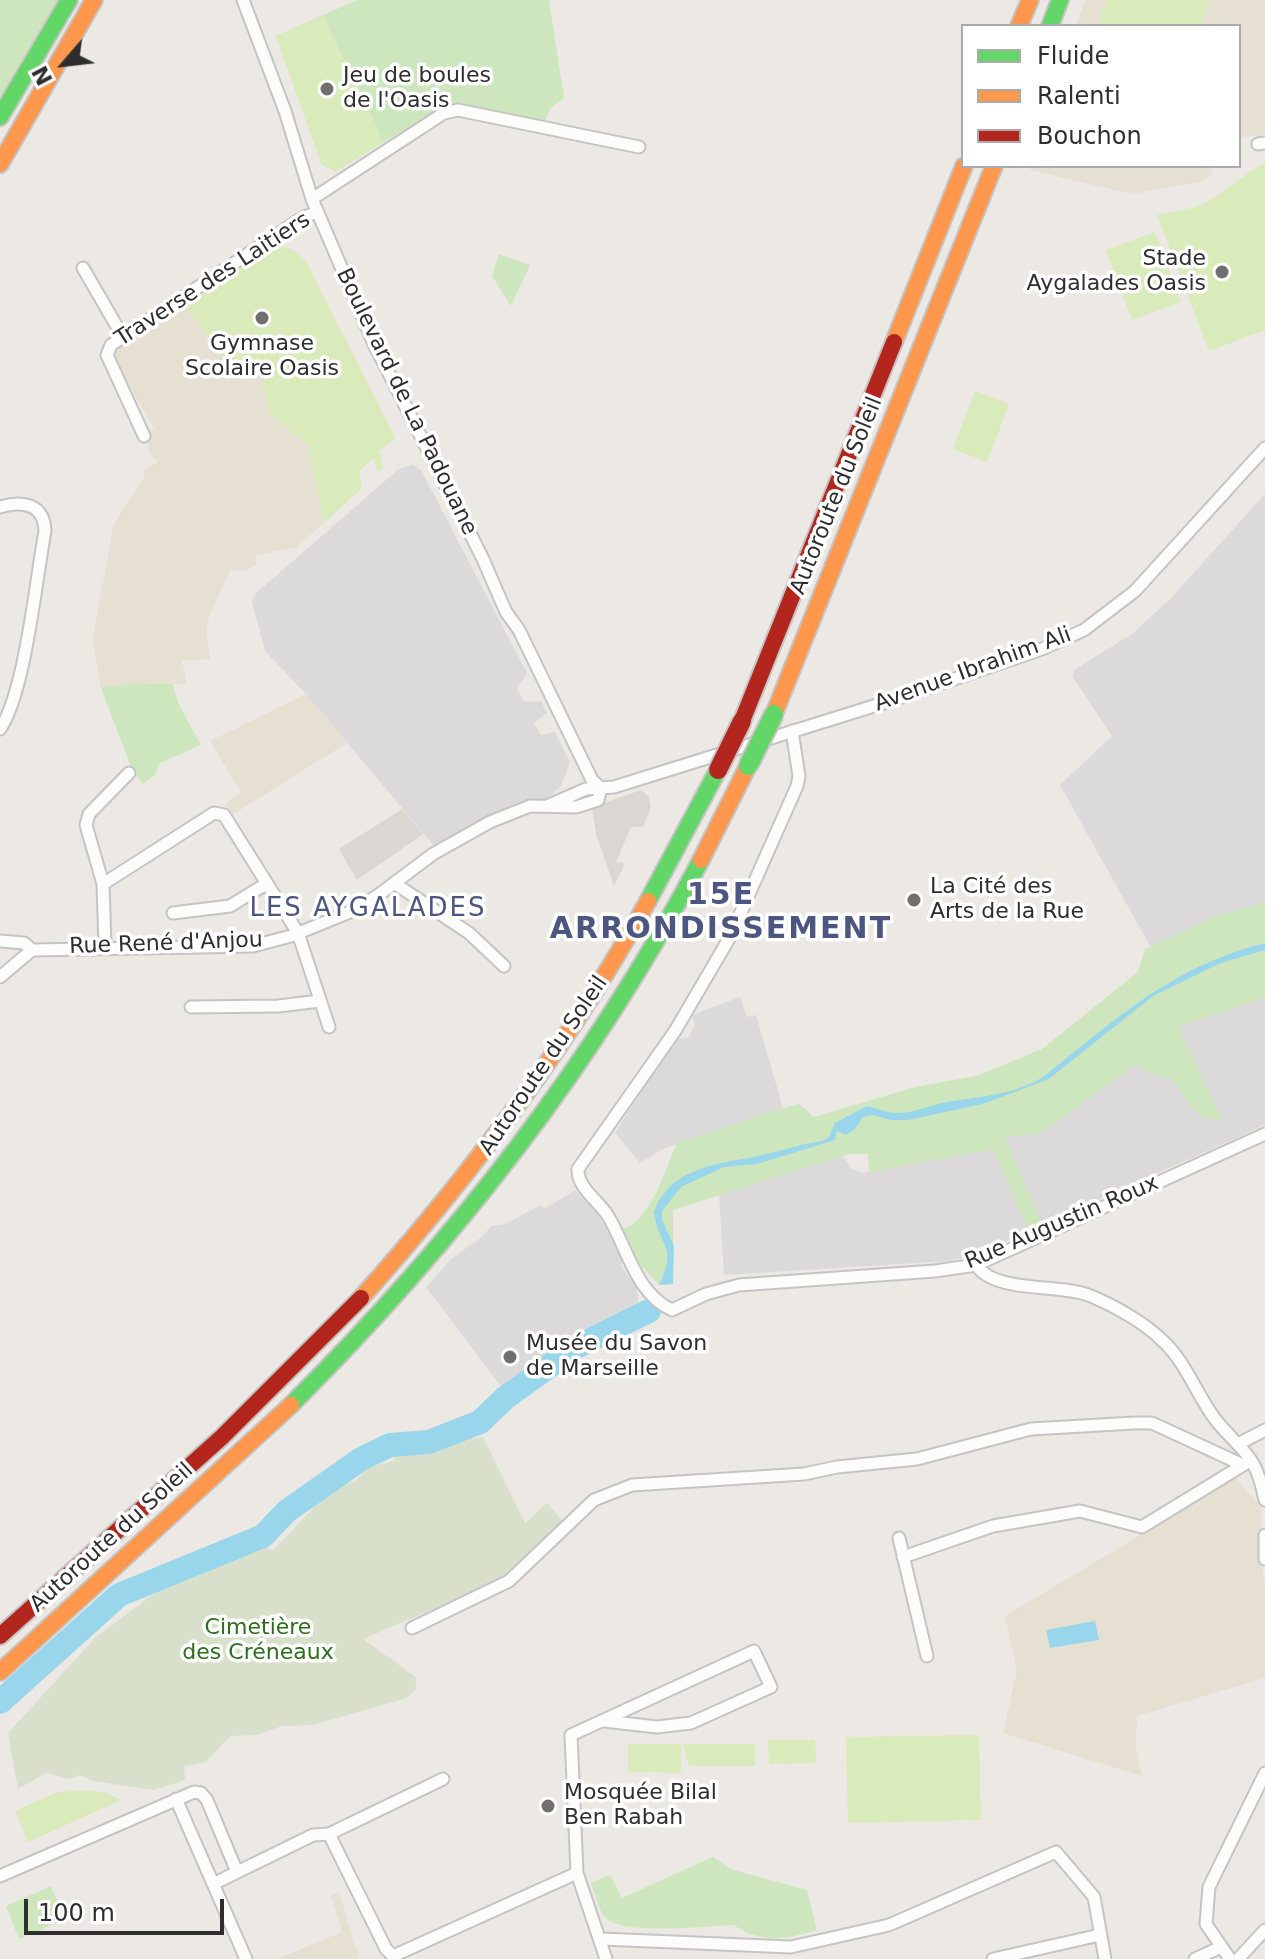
<!DOCTYPE html>
<meta charset="utf-8">
<style>
body{margin:0}
#map{position:relative;width:1265px;height:1959px;overflow:hidden;background:#ece8e4;font-family:"DejaVu Sans",sans-serif}
canvas{display:block}
.legend{position:absolute;left:961px;top:24px;width:280px;height:144px;box-sizing:border-box;background:#fff;border:2px solid #ababab;margin:0;padding:10px 14px;list-style:none;font-size:24px;color:#2e2e2e}
.legend li{display:flex;align-items:center;gap:16px;height:40px}
.legend b{width:40px;border:2px solid #ababab}
.north{position:absolute;left:24px;top:24px;width:80px;height:80px;-webkit-text-stroke:6px #fff;paint-order:stroke;rotate:242deg;font-size:22px;font-weight:700;line-height:32px;text-align:center;color:#2e2e2e}
.north::after{content:'';display:block;margin:auto;width:28px;height:36px;background:#2e2e2e;clip-path:polygon(50% 0,100% 100%,50% 72%,0 100%)}
.scale{position:absolute;left:24px;top:1899px;width:200px;height:36px;box-sizing:border-box;border:4px solid #2e2e2e;border-top:0;padding-left:10px;font-size:24px;line-height:28px;white-space:nowrap;color:#2e2e2e;-webkit-text-stroke:6px #fff;paint-order:stroke}
</style>
<div id="map">
<canvas width="1265" height="1959"></canvas>
<ul class="legend">
<li><b style="height:10px;background:#63d668"></b>Fluide</li>
<li><b style="height:10px;background:#ff974d"></b>Ralenti</li>
<li><b style="height:10px;background:#b3261e"></b>Bouchon</li>
</ul>
<div class="north">N</div>
<div class="scale">100 m</div>
</div>
<script>
const ctx = document.querySelector('canvas').getContext('2d');
ctx.lineJoin = 'round';
function paint(path, color) { ctx.fillStyle = color; ctx.fill(path, 'evenodd'); }
function strokePath(path, color, width, dash) { ctx.strokeStyle = color; ctx.lineWidth = width; ctx.lineCap = dash ? 'butt' : 'round'; ctx.setLineDash(dash || []); ctx.stroke(path); }
function drawText(font, color, halo, rows, align = 'center') {
  ctx.font = font + ' "DejaVu Sans",sans-serif'; ctx.lineWidth = 7; ctx.setLineDash([]); ctx.textBaseline = 'middle'; ctx.strokeStyle = halo; ctx.fillStyle = color; for (const [text, x, y, turn = 0] of rows) {
    ctx.save(); ctx.translate(x, y); ctx.rotate((+turn || 0) * Math.PI / 180); ctx.textAlign = isNaN(turn) ? turn : align; if (halo) ctx.strokeText(text, 0, 0); ctx.fillText(text, 0, 0); ctx.restore();
  }
}
paint(new Path2D(`
 M413,465L421,470L527,673L517,688L524,702L541,701L547,713L534,723L541,735L555,732L570,762L561,786L545,801L434,846L306,694L265,651L252,602L255,594L400,468Z
 M1265,494V1125L1042,1225L1004,1137L1040,1134L1138,1062L1146,1072L1171,1079L1201,1118L1178,1027L1173,987L1060,785L1112,736L1073,677L1074,670L1132,634L1170,599Z
 M740,997L747,1017L756,1015L783,1108L663,1149L640,1163L615,1133L674,1040L688,1038L695,1025L692,1015Z
 M993,1149L1029,1231L984,1252L949,1261L724,1275L719,1193L843,1156L851,1168L863,1173Z
 M575,1190L598,1215L623,1258L621,1266L637,1288L639,1308L572,1335L503,1389L426,1287L451,1259L483,1236L491,1226L505,1224L541,1205L544,1209Z`), '#dcd9db');
paint(new Path2D(`
 M1085,0H1265V135L1239,137V26H1076Z
 M1031,166H1213L1211,175L1199,182L1132,194L1030,170Z
 M184,305L234,372L261,367L269,413L308,445L324,523L295,548L255,555L257,565L243,571L230,570L209,617L206,631L210,659L182,661L187,684L133,683L101,688L93,639L113,526L144,477V470L158,462L149,453L147,434L154,428L111,354Z
 M306,694L347,743L232,815L225,804L241,792L210,741Z
 M1236,1478L1262,1508L1259,1549L1265,1587V1678L1137,1716L1136,1747L1142,1776L1003,1733L1017,1671L1005,1616Z
 M339,1892L359,1959H277L342,1932L331,1895Z`), '#e6e0d3');
paint(new Path2D(`
 M0,0H58L0,103Z
 M357,0H549L564,98L550,109L545,122L453,104L440,108L336,171L322,165L276,36Z
 M499,254L530,265L511,306L492,276Z
 M133,683L173,684L178,703L201,745L160,763L154,776L143,784L133,772L101,688Z
 M1265,902V998L1178,1027L1222,1119L1201,1118L1171,1079L1146,1072L1138,1063L1040,1134L1005,1137L1042,1225L1029,1231L993,1149L869,1172L868,1154H849L673,1210V1284L659,1285L630,1254L622,1228C648,1227 666,1167 677,1143L783,1108L799,1104L814,1117L915,1087L976,1076L1042,1049L1138,972L1145,949L1216,916Z
 M713,1857L730,1869L807,1890L817,1930C789,1939 759,1944 734,1925C709,1926 620,1936 605,1917C598,1909 595,1893 591,1883L610,1875L622,1898Z
 M51,1886L65,1919L19,1939L6,1906Z`), '#cee6be');
paint(new Path2D(`
 M483,1437L525,1523L547,1503L562,1520L510,1572L485,1587L363,1639L417,1678L415,1691L404,1699L313,1725L282,1726L257,1735L230,1736L206,1762L184,1766L185,1780L154,1790L93,1781L79,1775L70,1779L46,1773L18,1789L8,1733L95,1638L164,1586L262,1543L270,1550L275,1548L324,1497L359,1478L367,1468L393,1461L397,1451C409,1447 421,1455 434,1452C452,1448 465,1438 483,1437Z`), '#d8e0cc');
paint(new Path2D(`
 M1107,0H1210V1L1200,26H1097Z
 M323,15L384,142L336,171L322,165L276,36Z
 M1265,163V330L1209,351L1157,215C1175,211 1196,209 1212,199C1230,188 1245,173 1265,163Z
 M1155,232L1181,302L1132,320L1106,250Z
 M282,246L293,250L306,261L395,438L379,451L383,468L377,472L374,458L359,471L362,488L324,523L308,445L269,413L261,368L234,372L184,305L270,249Z
 M975,391L1009,404L987,462L953,449Z
 M979,1735L981,1820L848,1823L846,1737Z
 M768,1740H815L816,1763L769,1764Z
 M628,1744H681V1773L628,1772Z
 M683,1744H755V1766H689Z
 M77,1790L104,1792L121,1800L28,1842L15,1811L55,1793Z`), '#d9eabb');
paint(new Path2D(`
 M641,790L649,797L651,808L643,827H631L616,862L625,863L614,886L596,834L592,807Z
 M402,809L423,834L357,880L339,849Z`), '#dad6d2');
paint(new Path2D(`
 M1265,943V950L1221,963L1153,996L1049,1079L983,1104L908,1120H890L873,1115L863,1117L854,1130L846,1135L837,1131L835,1140L757,1164L724,1167L681,1187L662,1211V1220L674,1246L673,1284L659,1285C679,1246 658,1246 654,1212C668,1171 712,1164 748,1158C773,1154 797,1144 823,1141L829,1137L835,1123L867,1106C877,1108 886,1113 896,1113C912,1113 923,1108 938,1104C973,1096 1018,1097 1048,1073C1119,1016 1174,966 1265,943Z
 M1095,1621L1099,1640L1050,1648L1046,1630Z`), '#99d6ec');
strokePath(new Path2D(`
 M0,1702L119,1595L263,1536L287,1511L361,1459L390,1445L429,1442L480,1422L505,1398L576,1347L649,1311`), '#99d6ec', 24);
const street = new Path2D(`
 M243,0L285,111L312,199L374,344L482,557L506,612L519,630L592,780L601,788
 M1258,144L1265,143
 M312,199L444,113L458,110L639,147
 M83,268L123,337
 M144,436L107,355L111,345L302,218L317,212
 M0,507C23,500 44,504 45,531C36,579 25,693 0,729
 M792,731L799,776L797,786L730,937L675,1031L578,1169C577,1188 599,1201 608,1216C627,1247 636,1294 672,1310L706,1294L739,1285L935,1271L976,1265L1265,1134
 M547,806L586,789L614,787L890,701L1042,649L1084,630L1135,591L1265,448
 M394,883L469,933L504,966
 M103,884L214,813L224,815L298,933L329,1027
 M173,913L230,906L266,884
 M0,941L24,943L32,950
 M105,946L103,884L86,825L89,814L129,773
 M32,950L253,946L291,936L350,912L377,896L433,854L490,822L530,806L576,807L598,800L601,788
 M0,977L32,950
 M191,1007L278,1006L320,1001
 M976,1265C995,1294 1059,1283 1091,1296C1115,1306 1145,1323 1164,1342C1186,1363 1197,1395 1215,1419C1243,1454 1255,1451 1265,1500
 M1240,1443L1265,1430
 M1265,1535V1559
 M899,1538L927,1656
 M903,1557L993,1526L1080,1511L1142,1527L1248,1462
 M412,1628L509,1581L594,1500L632,1485L804,1474L837,1467L917,1459L1031,1429L1134,1423H1152L1243,1465
 M604,1721L657,1727L691,1723L771,1687L754,1651L571,1735L577,1873L606,1959
 M176,1799L246,1959
 M329,1834L443,1779
 M0,1876L194,1792L201,1793L207,1800L237,1872
 M213,1884L313,1835L329,1834L386,1949L393,1956L577,1873
 M602,1939L791,1947L889,1925L1056,1852L1094,1897L1105,1959
 M993,1959L1100,1935
 M1195,1959L1221,1947
 M1230,1959L1206,1924L1209,1887L1265,1773
 M1238,1959L1265,1930`);
const fast = new Path2D(`
 M1050,26L1060,0
 M0,117L69,0
 M648,901L718,770
 M291,1405C454,1242 593,1065 701,860`);
const slow = new Path2D(`
 M1019,26L1030,0
 M0,164L94,0
 M894,342L964,166
 M774,714L994,166
 M701,860L748,766
 M361,1298C470,1176 569,1044 648,901
 M0,1672L291,1405`);
const jam = new Path2D(`
 M742,721L894,342
 M0,1636L222,1437L361,1298`);
strokePath(street, '#c5c4c5', 15);
strokePath(fast, '#c5c4c5', 20);
strokePath(slow, '#c5c4c5', 20);
strokePath(jam, '#c5c4c5', 20);
strokePath(street, '#fcfcfb', 11);
strokePath(fast, '#63d668', 16);
strokePath(slow, '#ff974d', 16);
strokePath(jam, '#b3261e', 16);
const fastBridge = new Path2D(`
 M748,766L774,714`);
const jamBridge = new Path2D(`
 M718,770L742,721`);
strokePath(fastBridge, '#c6c5c4', 22, []);
strokePath(jamBridge, '#c6c5c4', 22, []);
strokePath(fastBridge, '#63d668', 18);
strokePath(jamBridge, '#b3261e', 18);
for (const [x, y, r, color] of [
 [327,89,8,"#706f6e"],
 [1222,272,8,"#706f6e"],
 [262,318,8,"#706f6e"],
 [914,900,8,"#706f6e"],
 [510,1357,8,"#706f6e"],
 [548,1806,8,"#706f6e"]
]) { const dot = new Path2D(); dot.arc(x, y, r, 0, 2 * Math.PI); ctx.fillStyle = color; ctx.fill(dot); strokePath(dot, '#fff', 3); }
drawText('22px', '#2e2e2e', '#fff', [
 ["Jeu de boules",343,76],
 ["de l'Oasis",343,101],
 ["Stade",1206,259,"right"],
 ["Aygalades Oasis",1206,284,"right"],
 ["Gymnase",262,344,"center"],
 ["Scolaire Oasis",262,369,"center"],
 ["La Cité des",930,887],
 ["Arts de la Rue",930,912],
 ["Musée du Savon",526,1344],
 ["de Marseille",526,1369],
 ["Mosquée Bilal",564,1793],
 ["Ben Rabah",564,1818]
], 'left');
drawText('22px', '#2e2e2e', '#fff', [
 ["Traverse des Laitiers",213,280,-33],
 ["Boulevard de La Padouane",406,402,64],
 ["Autoroute du Soleil",837,496,-68],
 ["Avenue Ibrahim Ali",973,670,-20],
 ["Rue René d'Anjou",166,944,-2],
 ["Autoroute du Soleil",544,1066,-56],
 ["Rue Augustin Roux",1062,1223,-23],
 ["Autoroute du Soleil",112,1538,-42]
]);
drawText('22px', '#2c6e1b', '#fff', [
 ["Cimetière",258,1628],
 ["des Créneaux",258,1653]
]);
ctx.letterSpacing = '2px';
drawText('26px', '#4d5680', '#fff', [
 ["LES AYGALADES",368,909]
]);
ctx.letterSpacing = '0px';
ctx.letterSpacing = '2px';
drawText('bold 30px', '#4d5680', '#fff', [
 ["15E",721,896],
 ["ARRONDISSEMENT",721,930]
]);
ctx.letterSpacing = '0px';
</script>
